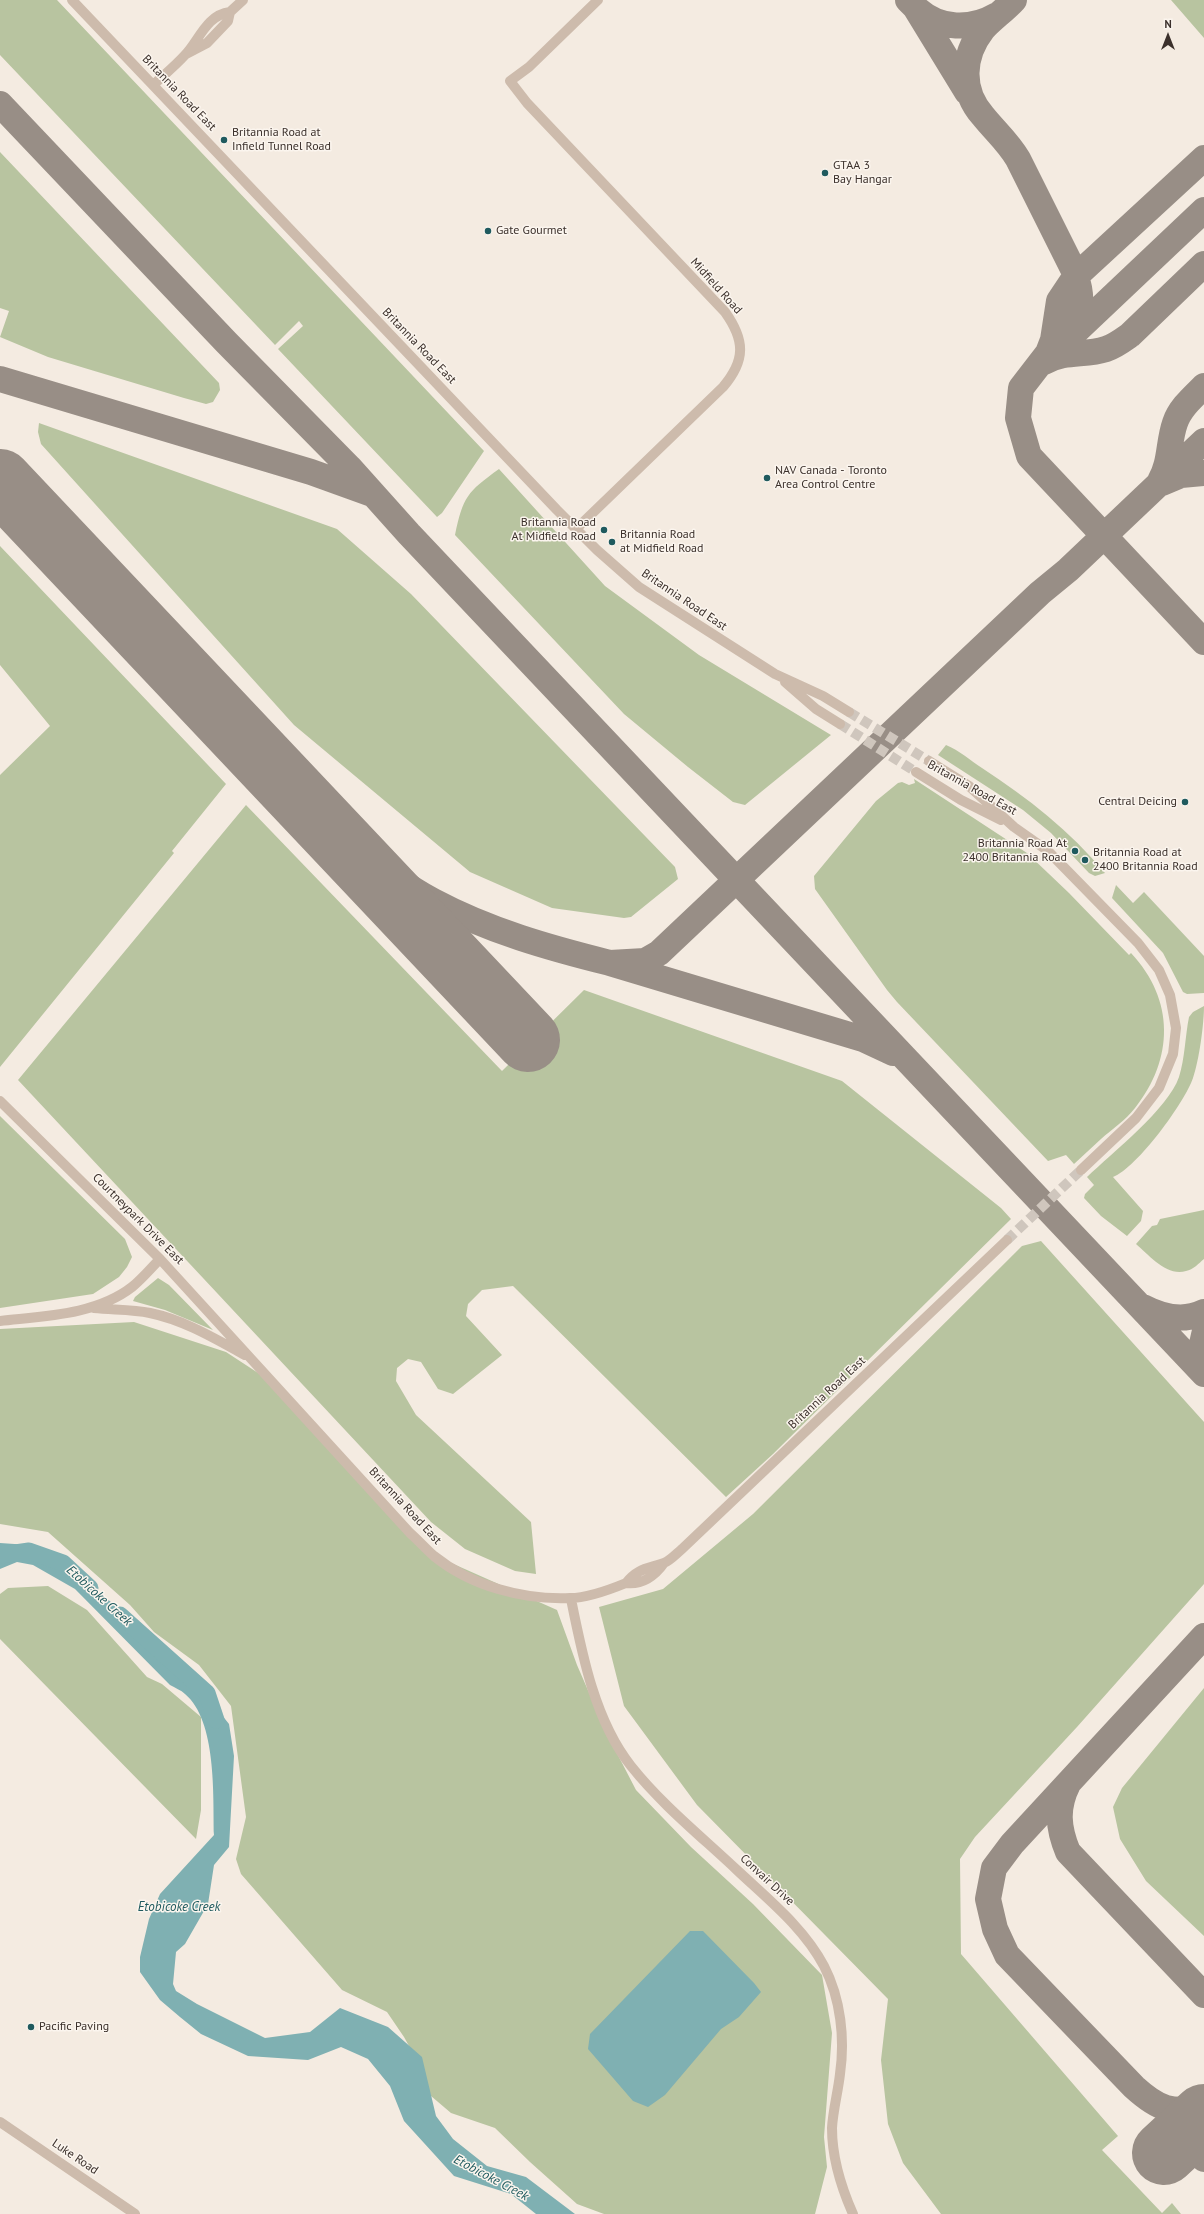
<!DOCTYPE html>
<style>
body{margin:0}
#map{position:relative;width:1204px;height:2214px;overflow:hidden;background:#f4ebe1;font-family:"PT Sans",sans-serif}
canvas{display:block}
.north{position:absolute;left:1148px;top:16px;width:40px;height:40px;-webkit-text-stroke:3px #fbf5ee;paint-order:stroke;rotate:0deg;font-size:11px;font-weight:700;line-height:16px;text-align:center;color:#3b302b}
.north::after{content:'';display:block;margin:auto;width:14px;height:18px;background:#3b302b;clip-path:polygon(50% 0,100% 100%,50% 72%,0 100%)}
</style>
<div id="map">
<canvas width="1204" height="2214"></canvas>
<div class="north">N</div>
</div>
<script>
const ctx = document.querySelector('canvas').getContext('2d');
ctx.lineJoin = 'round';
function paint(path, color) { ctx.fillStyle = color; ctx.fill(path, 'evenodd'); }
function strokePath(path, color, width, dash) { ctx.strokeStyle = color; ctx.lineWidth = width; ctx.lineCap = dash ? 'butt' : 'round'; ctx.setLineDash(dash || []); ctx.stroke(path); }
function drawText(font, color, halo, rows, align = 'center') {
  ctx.font = font + ' "PT Sans",sans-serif'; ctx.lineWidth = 3; ctx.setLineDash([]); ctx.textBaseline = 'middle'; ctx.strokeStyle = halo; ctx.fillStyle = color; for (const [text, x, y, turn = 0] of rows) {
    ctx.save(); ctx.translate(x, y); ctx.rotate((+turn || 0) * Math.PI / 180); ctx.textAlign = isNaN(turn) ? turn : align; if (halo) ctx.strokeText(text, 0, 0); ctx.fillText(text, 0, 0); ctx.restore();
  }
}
paint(new Path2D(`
 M0,0H57L484,451L442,513L437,517L278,349L303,326L299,321L275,345L0,55Z
 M1171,0H1204V38Z
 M0,152L219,383L220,390L213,402L206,404L184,398L48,357L0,337L9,311L0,308Z
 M39,423L337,529L411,594L675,867L678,879L631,917L624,918L552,908L470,872L294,725L41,444L38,432Z
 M499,469L605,586L699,655L831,735L745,805L733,802L688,767L624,714L455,535C463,497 467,492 499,469Z
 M0,546L226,784L172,851L174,853L0,1067V775L50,726L0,665Z
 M946,745C959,750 971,761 982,768C1028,798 1070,831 1105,873L1095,876L1089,873L1051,833L1023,810L938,755Z
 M914,779L1027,853L1069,893L1129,955L1131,953C1175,1000 1174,1059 1135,1108C1126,1120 1112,1129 1101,1139C1092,1147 1083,1156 1074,1164L1066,1155L1048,1161L897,1002L887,990L815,889L814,876L876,801L898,783L902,782L909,785L915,783Z
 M246,805L502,1071L584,990L842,1081L1001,1208L1011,1219L773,1454L726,1497L513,1286L482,1290L468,1304L466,1316L502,1355L453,1394L438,1389L421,1362L408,1359L397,1368L396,1381L416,1415L531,1522L536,1574L515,1571L465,1549L431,1522L18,1080Z
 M1116,885L1133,903L1144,892L1204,956V993L1187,994L1183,992L1163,953L1112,898Z
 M1204,1006C1204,1024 1199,1061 1193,1078C1185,1102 1137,1168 1113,1177L1143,1211L1141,1221L1127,1236L1101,1216L1084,1198L1085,1194L1094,1185L1087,1177C1112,1153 1168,1109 1179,1077C1185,1058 1185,1037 1189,1017L1193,1012Z
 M0,1116L125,1239L132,1257L127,1267L119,1277L93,1294L0,1308Z
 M1204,1210V1259C1199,1263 1193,1270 1186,1271C1167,1277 1149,1255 1136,1244L1152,1226L1157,1225L1160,1219Z
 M1041,1241L1204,1422V1584L1077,1727L975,1837L960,1859L961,1954L1118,2136L1102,2150L1162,2213L1172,2203L1181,2214H941L903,2163L888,2124L881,2060L888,1999L697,1805L624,1706L599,1607L663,1589L753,1514L1022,1246Z
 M158,1278L169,1285L213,1330L165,1310L133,1301L135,1297Z
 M134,1322L226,1352L275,1384L431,1554L557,1610L577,1665L607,1734L636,1790L691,1847L753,1904L822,1975L832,2033L824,2137L827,2167L815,2214H604L577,2204L530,2162L495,2128L451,2113L431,2096L419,2064L404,2037L387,2012L342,1990L241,1874L236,1859L246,1817L231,1706L199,1665L154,1632L130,1605L48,1532L0,1524V1329Z
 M48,1586L87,1610L147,1677L162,1684L201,1717V1810L196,1839L0,1639V1594L8,1588Z
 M1204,1688V1936L1146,1881L1120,1839L1113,1807L1122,1788Z`), '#b8c4a0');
paint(new Path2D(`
 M0,1543L29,1545L79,1576L117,1607L158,1655L198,1685L229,1724L234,1756L229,1847L214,1865L208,1904L185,1944L176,1952L173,1984L176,1991L197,2004L265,2038L310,2032L340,2008L388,2027L422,2057L436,2116L453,2139L487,2166L526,2177L575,2214H536L511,2194L454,2176L404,2121L390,2086L368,2059L341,2047L308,2060L248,2056L201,2034L180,2017L160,2000L140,1972V1957L149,1919L160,1894L214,1835C213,1796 217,1721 185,1694C181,1690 175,1688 170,1685L75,1589L33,1565L17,1562L0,1569Z
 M690,1931H703L754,1983L761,1992L739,2017L721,2029L665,2095L648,2107L633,2101L588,2049L590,2034Z`), '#7fb0b2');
strokePath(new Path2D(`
 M0,1555L29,1551L63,1563L90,1588
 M120,1615L207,1693L216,1720`), '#7fb0b2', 17);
strokePath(new Path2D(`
 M908,0L915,7L967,92
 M1014,0C1005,10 992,19 983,29C962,56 960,90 983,116C995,131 1008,142 1018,159L1075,273C1086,305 1080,320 1060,346
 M917,9C940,30 971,30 997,15
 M0,104L226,342L349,467L409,534L1204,1374
 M1204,158L1075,277L1059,301L1053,340L1048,353L1021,388L1018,418L1029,456L1204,642
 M1073,334L1204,210
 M1044,362C1066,350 1084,356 1106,349C1115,346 1123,340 1130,335L1204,264
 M0,379L311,472L372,494
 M1160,481C1171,462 1168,443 1175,423C1180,408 1193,397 1204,386
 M1162,483L1181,475L1204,473
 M329,828C363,853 396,881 433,901C489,931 550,948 610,963L863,1039L893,1053
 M610,963L645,961L659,953L1040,593L1068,570L1204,441
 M1143,1307C1162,1317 1184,1322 1204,1312
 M1204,1335L1202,1344L1204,1360
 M1204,1636L1012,1844L994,1868L988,1899L995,1929L1007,1955L1134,2087C1158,2109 1172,2114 1204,2107
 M1068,1784C1056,1808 1058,1828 1068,1852L1204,1995
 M1204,2098L1196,2109L1194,2123L1204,2159`), '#988e86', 26);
strokePath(new Path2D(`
 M0,481L528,1040
 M1164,2153L1204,2116`), '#988e86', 64);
strokePath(new Path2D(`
 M849,712L929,761
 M840,724L916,772
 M1007,1240L1081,1170`), '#cfc6bd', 10, [10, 5]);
strokePath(new Path2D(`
 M72,0L557,510L597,550L639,587L775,674L823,696L849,712
 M186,54L207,43L228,21L230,12L243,0
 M153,85C164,75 175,66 185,55C199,41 206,15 230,12
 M576,529L723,387C746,360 745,340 725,312L527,103L510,81L529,67L598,0
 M785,682L816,709L840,724
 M929,761L969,786L1014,827L1048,851L1138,943L1159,970L1170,995L1176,1028L1173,1054L1159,1088L1136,1118L1081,1170
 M916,772L961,800L1001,820
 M0,1101L160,1259L410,1533C418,1540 426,1549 434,1556C471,1586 523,1600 570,1598C588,1598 609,1590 626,1583C642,1585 655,1576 664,1563
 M94,1308C113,1310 132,1309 150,1313C184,1320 214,1338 245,1355
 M0,1321C44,1316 96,1315 132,1287C142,1279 151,1268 160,1259
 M626,1583C638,1568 647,1569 664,1563C671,1560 676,1554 682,1549L1007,1240
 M571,1599C582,1654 595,1721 631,1766C662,1805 702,1837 738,1871C769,1900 804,1928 824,1966C841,1999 845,2039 840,2074C838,2092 833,2110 832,2128C832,2157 841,2187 853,2214
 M0,2122L135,2214`), '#cdbbac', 10);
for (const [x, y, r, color] of [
 [224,140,4,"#1f5a5e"],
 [825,173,4,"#1f5a5e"],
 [488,231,4,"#1f5a5e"],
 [767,478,4,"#1f5a5e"],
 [604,530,4,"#1f5a5e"],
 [612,542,4,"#1f5a5e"],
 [1185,802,4,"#1f5a5e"],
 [1075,851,4,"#1f5a5e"],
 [1085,860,4,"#1f5a5e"],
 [31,2027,4,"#1f5a5e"]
]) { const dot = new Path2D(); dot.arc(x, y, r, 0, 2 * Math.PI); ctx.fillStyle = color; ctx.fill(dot); strokePath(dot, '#fbf5ee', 1.5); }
drawText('12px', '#3b302b', '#fbf5ee', [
 ["Britannia Road East",179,93,46],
 ["Midfield Road",716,286,48],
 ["Britannia Road East",419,346,46],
 ["Britannia Road East",684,600,34],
 ["Britannia Road East",972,788,29],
 ["Courtneypark Drive East",138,1219,45],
 ["Britannia Road East",827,1393,-43],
 ["Britannia Road East",405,1506,47],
 ["Convair Drive",767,1880,43],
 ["Luke Road",75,2157,34]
]);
drawText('12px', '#3b302b', '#fbf5ee', [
 ["Britannia Road at",232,133],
 ["Infield Tunnel Road",232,147],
 ["GTAA 3",833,166],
 ["Bay Hangar",833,180],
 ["Gate Gourmet",496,231],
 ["NAV Canada - Toronto",775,471],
 ["Area Control Centre",775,485],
 ["Britannia Road",596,523,"right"],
 ["At Midfield Road",596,537,"right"],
 ["Britannia Road",620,535],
 ["at Midfield Road",620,549],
 ["Central Deicing",1177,802,"right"],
 ["Britannia Road At",1067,844,"right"],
 ["2400 Britannia Road",1067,858,"right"],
 ["Britannia Road at",1093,853],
 ["2400 Britannia Road",1093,867],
 ["Pacific Paving",39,2027]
], 'left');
drawText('italic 13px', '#1f5a5e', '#fbf5ee', [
 ["Etobicoke Creek",99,1596,42],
 ["Etobicoke Creek",179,1907],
 ["Etobicoke Creek",491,2178,28]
]);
</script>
